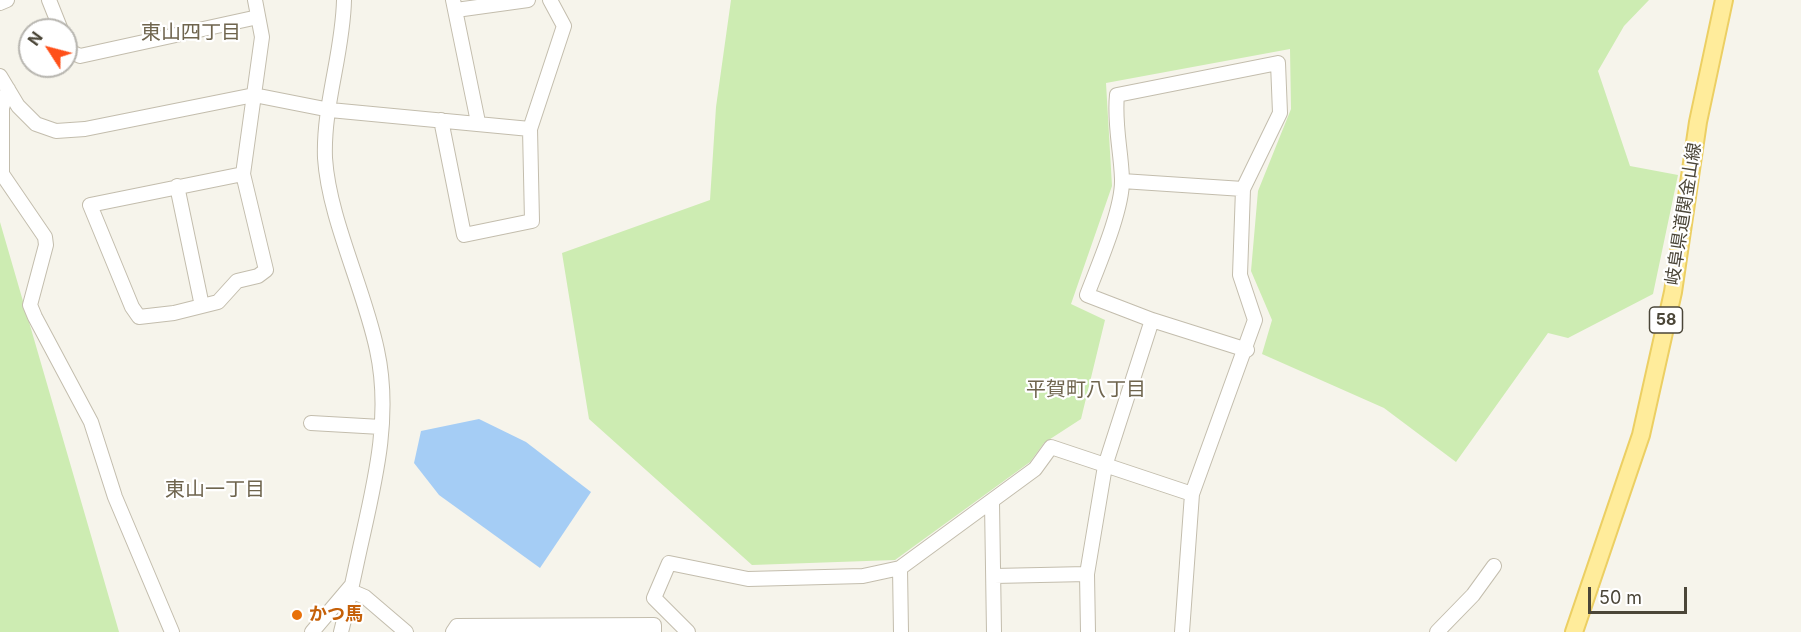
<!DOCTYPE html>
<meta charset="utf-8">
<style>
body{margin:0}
#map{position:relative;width:1801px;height:632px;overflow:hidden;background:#f6f4eb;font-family:Inter,sans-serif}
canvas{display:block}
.north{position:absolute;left:18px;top:18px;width:60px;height:60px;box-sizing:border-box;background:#fff;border:2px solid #b7b5af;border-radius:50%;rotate:306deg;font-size:16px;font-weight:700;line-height:24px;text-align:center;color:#4b4638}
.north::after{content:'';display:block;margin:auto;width:21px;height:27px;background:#ff5019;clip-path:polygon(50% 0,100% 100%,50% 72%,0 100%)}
.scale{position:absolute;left:1588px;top:587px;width:99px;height:27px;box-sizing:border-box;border:3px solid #4b4638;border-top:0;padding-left:8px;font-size:18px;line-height:21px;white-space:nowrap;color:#4b4638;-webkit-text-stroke:4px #fff;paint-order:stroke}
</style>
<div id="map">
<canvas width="1801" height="632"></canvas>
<div class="north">N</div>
<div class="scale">50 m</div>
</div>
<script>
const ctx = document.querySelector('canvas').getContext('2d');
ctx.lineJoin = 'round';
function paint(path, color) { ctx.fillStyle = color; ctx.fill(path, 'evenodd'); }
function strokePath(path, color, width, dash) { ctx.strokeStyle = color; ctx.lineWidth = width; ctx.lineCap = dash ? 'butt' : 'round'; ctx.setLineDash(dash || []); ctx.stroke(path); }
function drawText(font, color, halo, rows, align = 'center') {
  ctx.font = font + ' Inter,"Noto Sans JP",sans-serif'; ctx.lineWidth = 4.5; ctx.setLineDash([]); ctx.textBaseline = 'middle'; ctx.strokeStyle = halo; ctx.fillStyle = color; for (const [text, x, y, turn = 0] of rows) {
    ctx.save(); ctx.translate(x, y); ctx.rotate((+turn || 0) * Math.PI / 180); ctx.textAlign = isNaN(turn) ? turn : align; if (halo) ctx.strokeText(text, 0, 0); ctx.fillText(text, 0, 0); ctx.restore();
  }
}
paint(new Path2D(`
 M731,0H1649L1624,26L1598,71L1630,166L1678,175L1653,294L1568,338L1548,333L1456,462L1384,408L1262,354L1272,320L1251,271L1258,191L1291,109L1290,49L1106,83L1112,186L1071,304L1105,320L1081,419L1044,443L1030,462L895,560L752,565L589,419L562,253L710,200L716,107Z
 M0,222L117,625L119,632H0Z`), '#cdecb2');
paint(new Path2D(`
 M479,419L526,442L591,492L540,568L439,495L414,463L421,431Z`), '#a5cdf5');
const minor = new Path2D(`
 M49,0L61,30
 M453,0L478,122
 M0,3L7,0
 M456,10L528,0
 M66,43L69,51L80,56L258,17
 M0,76L18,106L36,124L56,131L85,129L254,95L330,110L530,129
 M8,89L2,108V174L45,237L46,245L30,305L35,317L91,422L115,497L172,632
 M441,120L464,235L532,221L530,129L564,26L550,0
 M243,174L90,205L132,307L139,317L174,313L218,302L237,281L258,276L266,270L243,174L262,37L255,0
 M1122,181L1243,189
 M177,186L202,306
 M311,423L381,427
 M992,503L994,632
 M900,568L901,632
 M994,576L1087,574
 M351,591L365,597L406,632
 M312,632L351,586
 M341,632C349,601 355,570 362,539C376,477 391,414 377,350C364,288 329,219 325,158C323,105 343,53 344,0
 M453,632L457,626L654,625V632
 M688,632L654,598L669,563L748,579L863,576L900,568L1035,469L1051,447L1192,494
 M1088,632L1087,574L1105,466L1152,320
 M1182,632L1192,494L1255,320L1240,275L1243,189L1280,113L1278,63L1117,95C1114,124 1121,150 1122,179C1123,209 1098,266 1087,295L1152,320L1247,350
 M1437,632L1473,595L1494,566`);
const major = new Path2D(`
 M1574,632L1641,435L1673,292L1698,122L1724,0`);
strokePath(minor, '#c3bdad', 16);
strokePath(major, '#eccf63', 20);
strokePath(minor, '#fff', 14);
strokePath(major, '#ffec9b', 16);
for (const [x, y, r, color] of [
 [297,615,6,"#e8710a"]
]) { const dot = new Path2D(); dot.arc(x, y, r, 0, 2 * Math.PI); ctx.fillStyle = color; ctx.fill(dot); strokePath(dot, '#fff', 2); }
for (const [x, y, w] of [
 [1666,320,33]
]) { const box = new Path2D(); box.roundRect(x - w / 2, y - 13, w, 26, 4.5); ctx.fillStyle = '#fff'; ctx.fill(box); strokePath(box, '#4b4638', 1.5); }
drawText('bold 16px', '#4b4638', null, [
 ["58",1666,320]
]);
drawText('18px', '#4b4638', '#fff', [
 ["岐阜県道関金山線",1684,214,-81]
]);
drawText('bold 18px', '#c56008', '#fff', [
 ["かつ馬",309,615]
], 'left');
drawText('20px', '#6f654e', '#fff', [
 ["東山四丁目",191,33],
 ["平賀町八丁目",1086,390],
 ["東山一丁目",215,490]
]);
</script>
